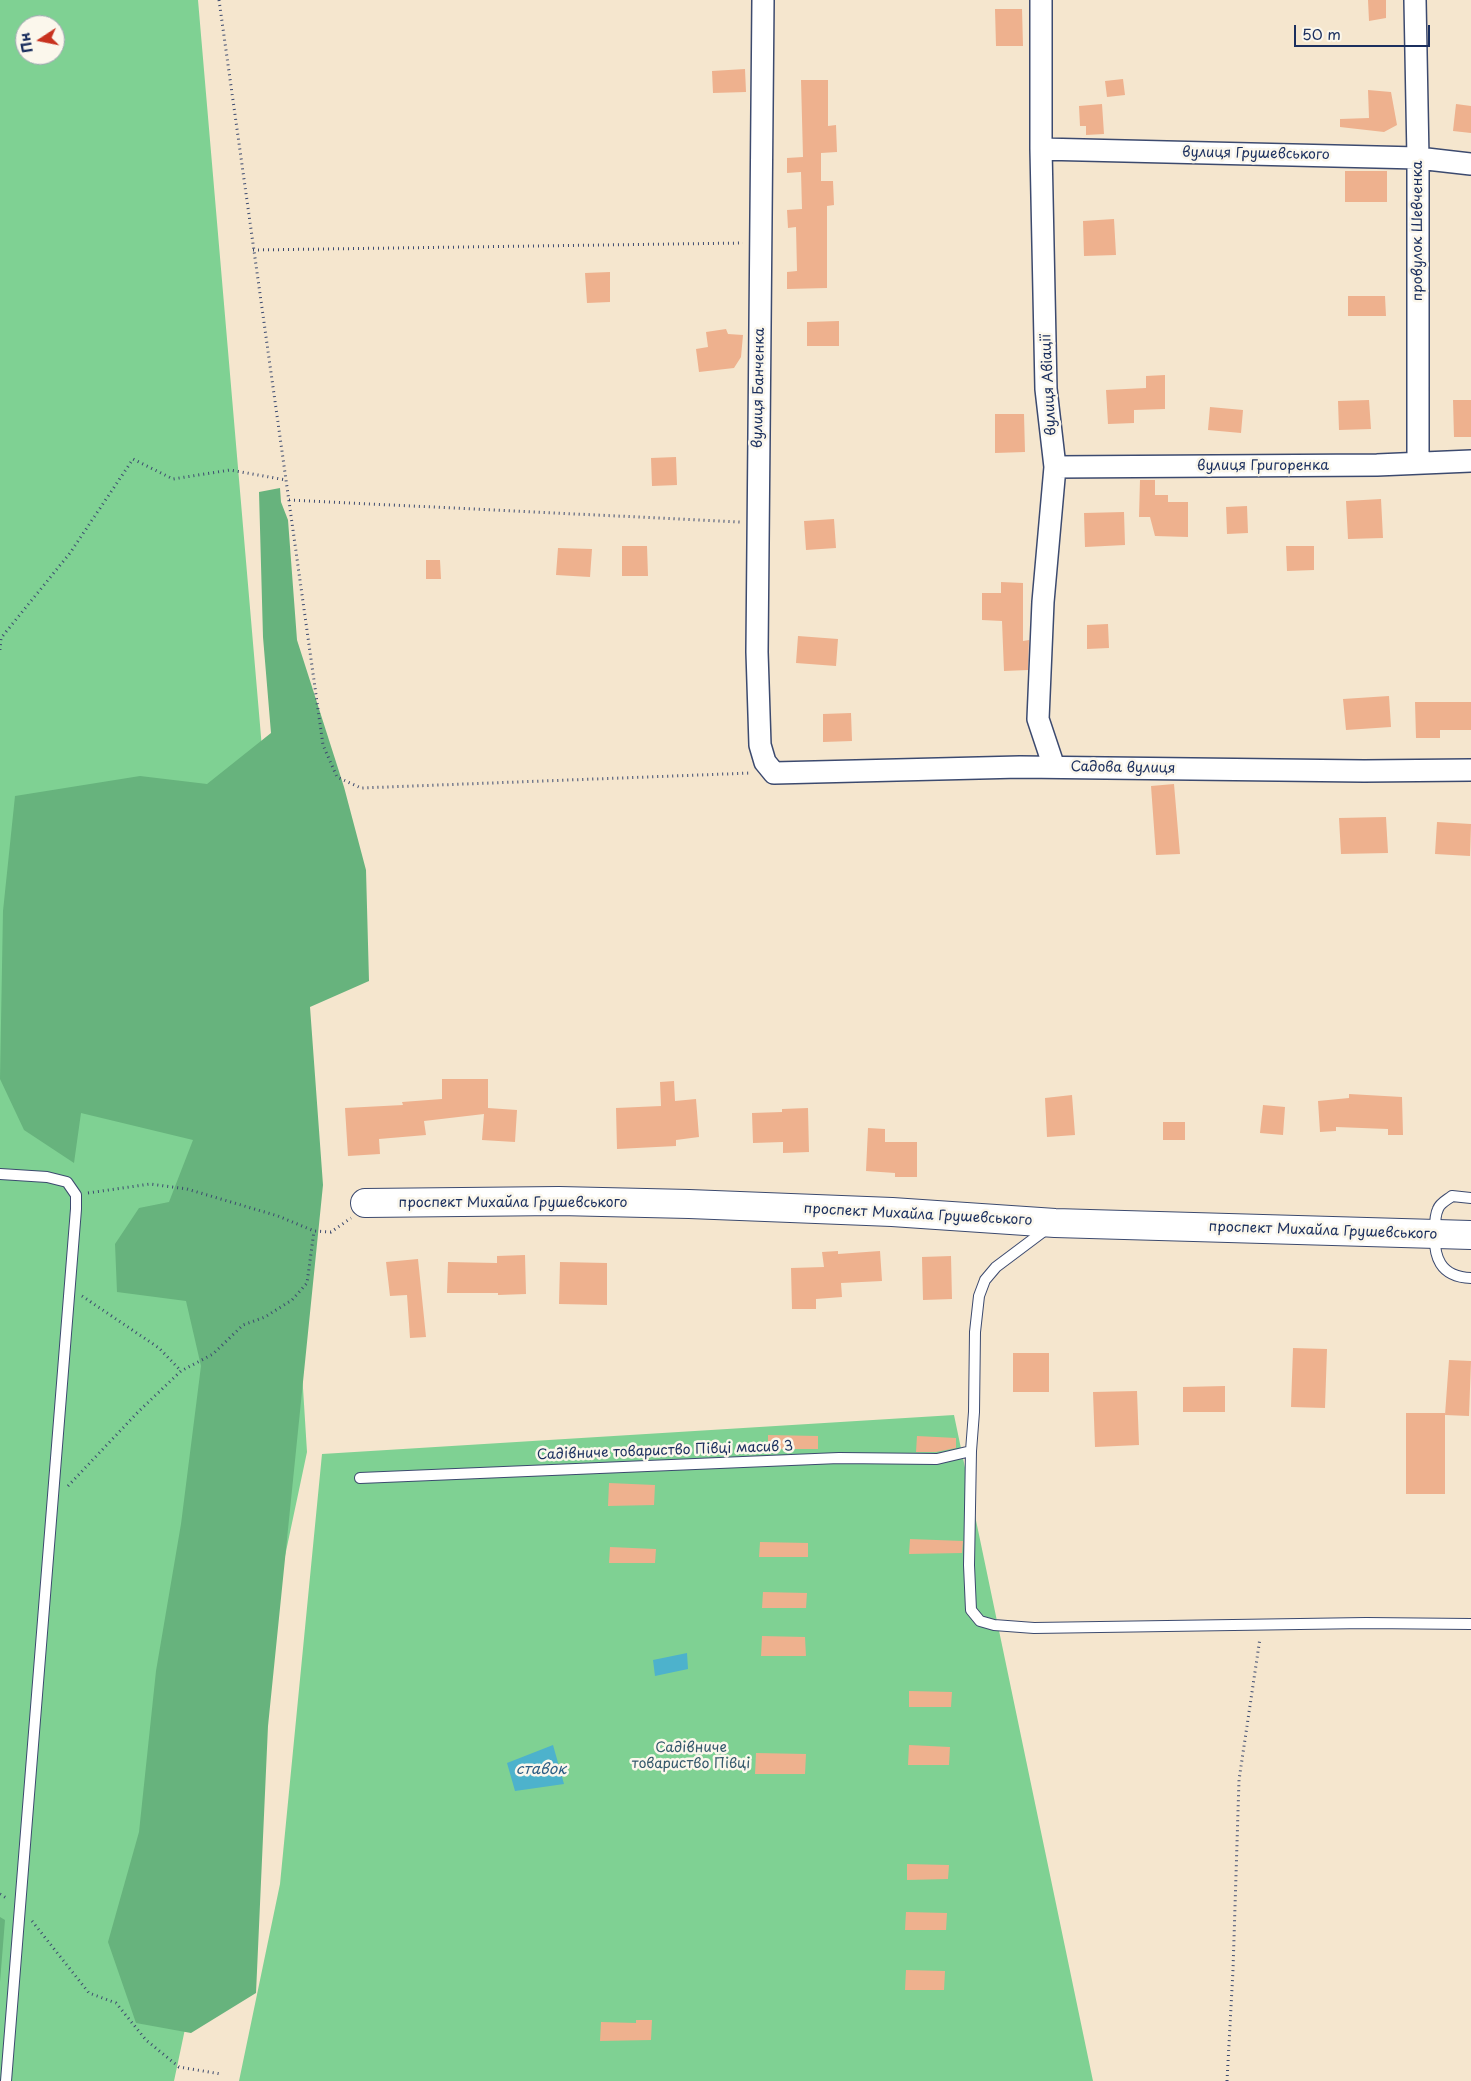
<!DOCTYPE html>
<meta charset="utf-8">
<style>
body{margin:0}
#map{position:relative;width:1471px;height:2081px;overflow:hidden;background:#f5e6ce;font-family:"Playpen Sans",sans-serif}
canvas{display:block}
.north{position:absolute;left:15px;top:15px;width:50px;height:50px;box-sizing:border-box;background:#fbf7ec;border:1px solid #a1a7b3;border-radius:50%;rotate:259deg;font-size:14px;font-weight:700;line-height:20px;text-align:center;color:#1b2f5e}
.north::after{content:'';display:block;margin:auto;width:18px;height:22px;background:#c8321e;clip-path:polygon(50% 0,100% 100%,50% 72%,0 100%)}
.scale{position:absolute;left:1294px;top:25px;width:136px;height:22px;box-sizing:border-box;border:2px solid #1b2f5e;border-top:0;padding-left:6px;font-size:15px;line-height:18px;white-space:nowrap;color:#1b2f5e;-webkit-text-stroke:4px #fbf7ec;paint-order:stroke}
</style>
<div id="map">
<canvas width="1471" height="2081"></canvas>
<div class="north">Пн</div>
<div class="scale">50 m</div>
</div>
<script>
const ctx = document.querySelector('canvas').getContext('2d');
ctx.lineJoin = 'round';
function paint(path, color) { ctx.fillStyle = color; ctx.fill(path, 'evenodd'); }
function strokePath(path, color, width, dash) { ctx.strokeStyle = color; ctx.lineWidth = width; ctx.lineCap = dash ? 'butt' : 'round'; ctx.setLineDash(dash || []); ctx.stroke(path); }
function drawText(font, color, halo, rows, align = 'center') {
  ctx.font = font + ' "Playpen Sans",sans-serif'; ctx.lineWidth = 5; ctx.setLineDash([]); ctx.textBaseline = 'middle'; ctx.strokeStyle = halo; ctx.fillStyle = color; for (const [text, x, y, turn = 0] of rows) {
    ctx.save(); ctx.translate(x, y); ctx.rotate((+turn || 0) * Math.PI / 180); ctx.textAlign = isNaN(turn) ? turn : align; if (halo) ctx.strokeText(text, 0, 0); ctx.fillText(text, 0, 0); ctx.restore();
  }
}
paint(new Path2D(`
 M0,0H198L266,795L307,1452L174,2081H0ZM25,25H55V55H25Z
 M954,1415L1093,2081H239L280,1884L322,1454Z`), '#7fd193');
paint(new Path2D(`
 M280,488L281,502L288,520L297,640L344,787L366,870L369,981L310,1007L323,1185L268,1726L256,1993L191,2033L136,2023L108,1942L139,1832L156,1671L181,1524L201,1366L186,1301L117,1292L115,1244L139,1208L169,1202L193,1140L81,1113L74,1163L24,1130L0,1079L3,911L15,796L140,776L207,784L271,733L263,637L259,492Z
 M0,1917L5,1920L0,1982Z`), '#67b37d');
paint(new Path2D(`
 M687,1653L688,1669L655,1676L653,1660Z
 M553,1745L564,1784L515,1791L507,1763Z`), '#4db2cc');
paint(new Path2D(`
 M1368,0H1386V18L1369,21Z
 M995,9H1022L1023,46H996Z
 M745,69L746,92L713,93L712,71Z
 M1123,79L1125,95L1107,97L1105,81Z
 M801,80H828V126L836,125L837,152L821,153V181H833L834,205L827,206V288L787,289V272L797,271L796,227L788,228L787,210L802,209L801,172L787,173V158L803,157Z
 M1368,90L1391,92L1397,125L1384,132L1340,127V119L1369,118Z
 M1102,104L1104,134L1086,135V126H1080L1079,106Z
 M1456,104L1471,106V133L1453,131Z
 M1345,171H1387V202H1345Z
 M1114,219L1116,255L1084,256L1083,221Z
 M610,272V302L587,303L585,273Z
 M1348,296H1385L1386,316H1348Z
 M839,321V346H807V322Z
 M726,329L728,334L743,335L741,357L734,368L699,372L696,349L708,347L706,332Z
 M1165,375V409L1134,410V423L1108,424L1106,390L1146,388V376Z
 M1369,400L1371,429L1339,430L1338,401Z
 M1453,400H1471V437H1454Z
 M1210,407L1243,410L1241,433L1208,430Z
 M995,414H1024L1025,452L995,453Z
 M676,457L677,485L652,486L651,458Z
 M1140,480H1155V495H1168V502H1188V537L1155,536L1150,517H1139Z
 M1381,499L1383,538L1348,539L1346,501Z
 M1247,506L1248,533L1227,534L1226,507Z
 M1124,512L1125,545L1085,547L1084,513Z
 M834,519L836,548L806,550L804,521Z
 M622,546H647L648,576H622Z
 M1286,546H1314V570L1287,571Z
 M558,548L592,549L590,577L556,575Z
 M426,560H440L441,579H426Z
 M1001,582L1023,583V641L1029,640L1028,670L1004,671L1002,621L982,620V593H1001Z
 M1108,624L1109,648L1087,649V625Z
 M798,636L838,639L836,666L796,663Z
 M1389,696L1391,727L1346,730L1343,699Z
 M1415,702H1471V730H1440V738H1416Z
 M851,713L852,741L823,742V714Z
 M1174,784L1180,854L1156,855L1151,786Z
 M1386,817L1388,853L1341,854L1339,818Z
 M1437,822L1471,824L1470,856L1435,854Z
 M442,1079H488V1108L517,1110L515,1142L482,1140L484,1114L424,1121L426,1135L379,1139L380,1154L348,1156L345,1108L403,1105L402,1102L442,1099Z
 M674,1081L675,1101L696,1099L699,1137L676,1140V1146L617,1149L616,1108L661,1106L660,1082Z
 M1349,1094L1402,1097L1403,1135H1388V1129L1336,1127V1131L1320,1132L1318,1101L1349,1098Z
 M1072,1095L1075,1135L1047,1137L1045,1098Z
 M1263,1105L1285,1107L1283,1135L1260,1133Z
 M808,1108L809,1152L783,1153V1142L753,1143L752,1113L782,1112V1109Z
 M1163,1122H1185V1140H1163Z
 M868,1128L885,1129V1142H917V1177H895V1173L866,1171Z
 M838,1251V1254L880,1251L882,1281L841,1283L842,1297L816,1299V1309H792L791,1268L824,1267L822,1252Z
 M525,1255L526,1294L498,1295V1293H447L448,1262L497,1263V1256Z
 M951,1256L952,1299L923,1300L922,1257Z
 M418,1259L426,1337L410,1338L407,1295L390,1296L386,1262Z
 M560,1262L607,1263V1305L559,1304Z
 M1293,1348L1327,1349L1325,1408L1291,1407Z
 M1013,1353H1049V1392H1013Z
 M1449,1360L1471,1361L1469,1416L1445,1415Z
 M1225,1386V1412H1183V1387Z
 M1137,1391L1139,1445L1095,1447L1093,1392Z
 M1406,1413H1445V1494H1406Z
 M768,1435L818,1436V1449H768Z
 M917,1436L956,1438V1448L936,1452H916Z
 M609,1483L655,1485L654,1505L608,1506Z
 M910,1539L963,1541L962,1553L909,1554Z
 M760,1542L808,1543V1557H759Z
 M610,1547L656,1549L655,1563H609Z
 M763,1592L807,1593L806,1608H762Z
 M762,1636L805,1637L806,1656H761Z
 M909,1691L952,1692L951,1707H909Z
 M909,1745L950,1747L949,1765H908Z
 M756,1753L806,1754L805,1774H755Z
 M907,1864L949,1865L948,1879L907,1880Z
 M906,1912L947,1913L946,1930H905Z
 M906,1970L945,1971L944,1990H905Z
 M636,2020H652L651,2040L600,2041L601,2022L636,2023Z`), '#eeb18e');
const lane = new Path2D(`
 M0,1174L47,1177L67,1182L76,1195V1209L6,2081
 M1471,1198L1452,1196C1447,1200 1440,1203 1438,1209C1435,1215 1435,1223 1435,1229C1433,1257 1440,1277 1471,1278
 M1048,1228L996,1267L985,1280L979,1296L975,1332L974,1412L971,1451L969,1565L971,1610L980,1621L994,1625L1034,1628L1366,1623L1471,1624
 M360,1478L839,1458L937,1459L971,1451`);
const street = new Path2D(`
 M763,0L757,652L760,745L765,762L774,773L1020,767L1364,771L1471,770
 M1041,0V149L1046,389L1055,467L1043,602L1038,719L1054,767
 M1415,0L1418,158V462
 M1041,149L1418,158L1471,164
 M1055,467L1377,465L1471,461`);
const secondary = new Path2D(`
 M365,1203L559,1201L689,1204L892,1212L1055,1223L1471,1235`);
strokePath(lane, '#3c4a6f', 12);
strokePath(street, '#3c4a6f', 24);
strokePath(secondary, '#3c4a6f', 30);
strokePath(new Path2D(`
 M219,0L323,745L337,777L361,788L751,773
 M253,250L743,243
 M289,500L740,522
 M0,650L1,638L70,553L133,459L173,479L230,470L286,480
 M88,1193L150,1184L187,1189L278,1216L314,1231L331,1232L351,1218
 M82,1296L159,1348L181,1371
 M68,1486L138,1412L181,1371L213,1354L243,1325L265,1317L292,1300L307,1283L314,1231
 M0,1894L8,1899
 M32,1921L89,1993L116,2003L146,2040L179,2067L221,2074
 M1227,2081L1233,1970L1239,1780L1260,1638`), '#3c4a6f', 3, [1, 4]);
strokePath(lane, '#fff', 10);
strokePath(street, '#fff', 21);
strokePath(secondary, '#fff', 28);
drawText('14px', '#1b2f5e', '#fbf7ec', [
 ["вулиця Грушевського",1256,154,1],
 ["провулок Шевченка",1418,231,-90],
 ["вулиця Авіації",1049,385,-93],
 ["вулиця Банченка",759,388,-89],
 ["вулиця Григоренка",1263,466],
 ["Садова вулиця",1123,768,1],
 ["проспект Михайла Грушевського",513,1203],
 ["проспект Михайла Грушевського",918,1215,3],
 ["проспект Михайла Грушевського",1323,1231,2],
 ["Садівниче товариство Півці масив 3",665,1451,-2]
]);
drawText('14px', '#34586b', '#fbf7ec', [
 ["Садівниче",691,1748],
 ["товариство Півці",691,1764]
]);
drawText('italic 15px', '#2c5d84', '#fbf7ec', [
 ["ставок",541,1770]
]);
</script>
